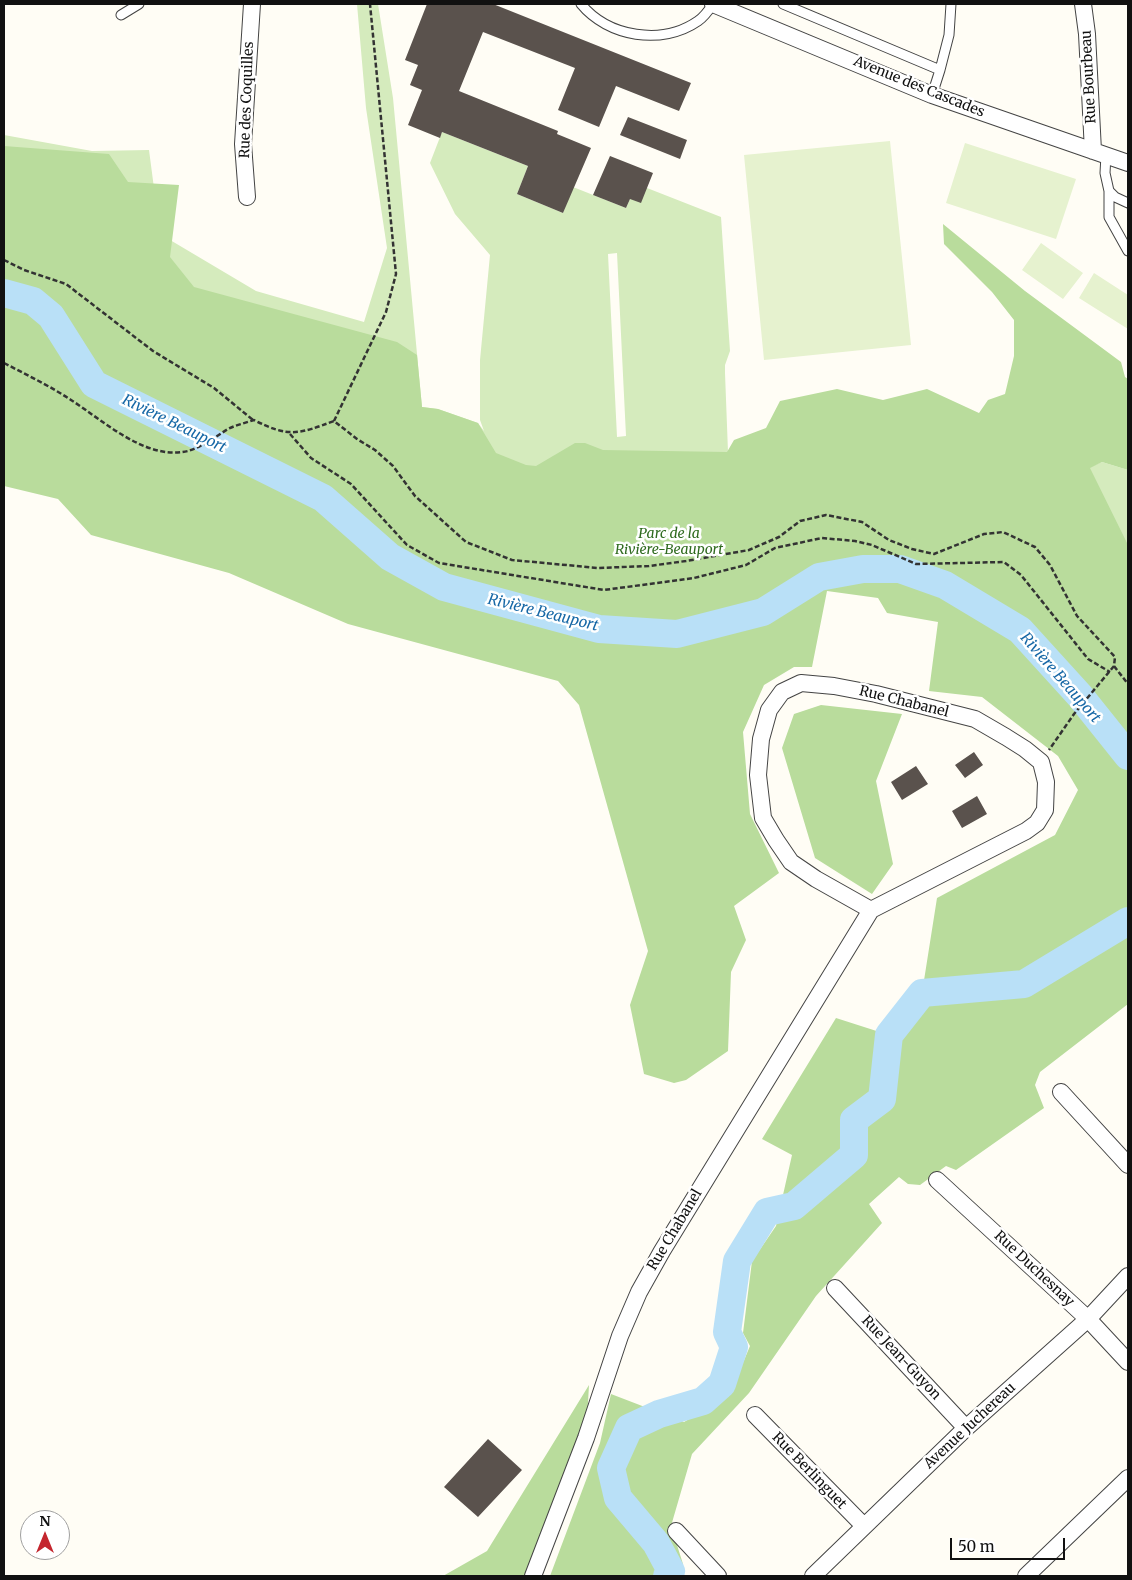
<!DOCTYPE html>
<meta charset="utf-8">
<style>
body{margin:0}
#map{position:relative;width:1132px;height:1580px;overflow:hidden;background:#fffdf5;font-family:Merriweather,serif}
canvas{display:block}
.frame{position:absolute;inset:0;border:5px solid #111;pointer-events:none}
.north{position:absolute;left:20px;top:1510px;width:50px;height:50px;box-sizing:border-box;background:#fff;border:1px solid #a0a0a0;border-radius:50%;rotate:0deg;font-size:14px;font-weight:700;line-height:20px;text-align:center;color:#111}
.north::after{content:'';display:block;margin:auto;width:18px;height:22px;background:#c4262e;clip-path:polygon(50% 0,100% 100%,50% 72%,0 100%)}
.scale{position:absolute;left:950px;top:1538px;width:115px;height:22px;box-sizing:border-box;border:2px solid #111;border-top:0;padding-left:6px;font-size:15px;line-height:18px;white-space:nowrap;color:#111;-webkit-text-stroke:4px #fff;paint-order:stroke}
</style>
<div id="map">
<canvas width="1132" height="1580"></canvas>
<div class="frame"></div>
<div class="north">N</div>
<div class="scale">50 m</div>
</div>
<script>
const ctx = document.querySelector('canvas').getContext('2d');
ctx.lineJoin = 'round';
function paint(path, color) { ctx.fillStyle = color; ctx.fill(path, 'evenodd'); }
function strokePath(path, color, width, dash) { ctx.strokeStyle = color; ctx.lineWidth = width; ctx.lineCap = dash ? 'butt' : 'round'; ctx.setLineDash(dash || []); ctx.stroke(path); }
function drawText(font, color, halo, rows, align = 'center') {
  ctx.font = font + ' Merriweather,serif'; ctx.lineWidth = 5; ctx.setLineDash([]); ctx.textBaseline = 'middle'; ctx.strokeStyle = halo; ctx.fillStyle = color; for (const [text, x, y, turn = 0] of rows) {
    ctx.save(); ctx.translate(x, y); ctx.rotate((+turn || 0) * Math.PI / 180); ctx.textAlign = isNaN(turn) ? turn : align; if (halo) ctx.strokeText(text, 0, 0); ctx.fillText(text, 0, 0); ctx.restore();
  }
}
paint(new Path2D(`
 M357,4H378L393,98L422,407L438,409L478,423L484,431L480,420V360L490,255L455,214L430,163L442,132L528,166L517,194L563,213L573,187L626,208L630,199L647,188L721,217L730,351L725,365V373L728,452L1090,467L1102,462L1128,470V756L1020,630L819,577L4,293V135L92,151L149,150L160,234L256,291L364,322L387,248L366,108ZM617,253L626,436L617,437L608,254Z`), '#d5ebbd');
paint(new Path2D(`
 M4,146L109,154L128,182L179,185L170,257L194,287L397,342L417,355L422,407L438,409L478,423L496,453L526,465L536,466L575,443H585L603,450L727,452L734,440L766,428L780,401L837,389L883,400L927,389L979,413L988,400L1005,394L1014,356V320L992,292L944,244L943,224L1025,291L1121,362L1125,377L1128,379V470L1102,462L1090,468L1128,545V1004L1040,1072L1035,1085L1044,1108L956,1170L946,1166L920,1185L908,1184L899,1177L869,1204L882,1223L816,1296L749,1393L692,1454L671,1526L683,1564L673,1576H550L600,1443L611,1394L684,1422L729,1396L750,1346L743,1333L752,1261L776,1226L792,1155L762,1139L836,1018L889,1035L922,993L937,898L1055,835L1078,790L1058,756L982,697L929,691L938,622L887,613L878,598L827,591L812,667H794L764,685L743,732L750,814L779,873L734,906L746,940L731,972L728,1051L686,1080L674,1083L644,1074L630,1005L648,951L579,705L558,681L348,624L229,573L91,535L58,499L4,486Z
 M821,705L902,714L876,781L893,864L872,894L815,858L782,748L794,714Z
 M589,1385L586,1438L533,1576H443L487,1551Z`), '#b9dc9c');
paint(new Path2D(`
 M890,141L911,345L764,360L744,155Z
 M965,143L1076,179L1056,239L946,203Z
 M1041,243L1083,273L1063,299L1022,270Z
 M1094,273L1128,295V329L1079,298Z`), '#e6f2cf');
strokePath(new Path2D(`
 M4,293L33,301L51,316L94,384L323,498L390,557L444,587L599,629L677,634L763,612L819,577L863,569H900L945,585L1020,630L1080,696L1128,756
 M667,1576L671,1571L656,1543L618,1498L611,1468L629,1428L659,1414L703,1401L722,1384L734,1347L727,1332L737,1261L767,1212L794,1206L854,1155V1120L882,1099L889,1035L922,993L1024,984L1128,921`), '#b9e0f7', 28);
paint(new Path2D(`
 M427,4H493L691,83L679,111L616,86L599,127L558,110L575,68L483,32L459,91L558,131L557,134L591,148L563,213L517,194L528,166L442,132L440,138L408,125L422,90L410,85L418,65L405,60Z
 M628,117L687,140L680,159L620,135Z
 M610,156L653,173L641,203L630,199L626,208L593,195Z
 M974,752L983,765L965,778L955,765Z
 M916,766L928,784L902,800L891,782Z
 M977,796L987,814L962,828L952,811Z
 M488,1439L522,1470L478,1517L444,1487Z`), '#5a524d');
const service = new Path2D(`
 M581,4C608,37 662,46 698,21C704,17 709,10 713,4
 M783,4L940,70L932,95
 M121,15L139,4
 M940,70L949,35L951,4
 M1106,155L1105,173L1109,191V217L1128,251
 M1109,191L1115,197L1128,203`);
const minor = new Path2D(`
 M713,4L932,95L1128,163
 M1083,4L1087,34L1093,151
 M247,197L243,144L252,4
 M1061,1092L1128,1165
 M937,1180L1088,1319L1128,1362
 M835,1288L966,1428
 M755,1415L864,1526
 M676,1531L718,1576
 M533,1576L586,1438L620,1336L639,1292L662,1251L871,910L1026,831L1037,823L1045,810L1046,782L1041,762L1025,749L1006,737L975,719L876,694L834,686L801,683L782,692L769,710L761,739L758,775L763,818L776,840L791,862L816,879L871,910
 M813,1576L966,1428L1088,1319L1128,1276
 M1026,1576L1128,1478`);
strokePath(service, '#444', 11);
strokePath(minor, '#444', 18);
strokePath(new Path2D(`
 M4,260L24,270L66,284L153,351L214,388L253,420
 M4,363C27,375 50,386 71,400C104,421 146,461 188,451C202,447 215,437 228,429C236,425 245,423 254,420C289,438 299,434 334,421L357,439L375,450L393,466L415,496L466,542L512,560L598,568L649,566L686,561L749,550L779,537L800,521L826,515L862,522L889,540L912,549L934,554L984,534L1003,532L1035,547L1050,565L1077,616L1115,657L1114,666L1074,714L1049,750
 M334,421L386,312L396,274L370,4
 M290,434L311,458L351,484L407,545L439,563L604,590L694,578L746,565L775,548L822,538L855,541L872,545L916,564L1004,562L1021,575L1088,659L1110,672
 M1114,666L1128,684`), '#333', 2.5, [5, 2.5]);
strokePath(service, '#fff', 9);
strokePath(minor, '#fff', 16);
drawText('14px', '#111', '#fff', [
 ["Rue Bourbeau",1089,77,-93],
 ["Avenue des Cascades",919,87,22],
 ["Rue des Coquilles",247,100,-88],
 ["Rue Chabanel",904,702,14],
 ["Rue Chabanel",675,1230,-59],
 ["Rue Duchesnay",1034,1269,43],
 ["Rue Jean-Guyon",901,1358,47],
 ["Avenue Juchereau",970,1426,-43],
 ["Rue Berlinguet",809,1471,46]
]);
drawText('italic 14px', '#2f6b1f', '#fff', [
 ["Parc de la",669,534],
 ["Rivière-Beauport",669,550]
]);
drawText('italic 15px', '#1768a6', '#fff', [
 ["Rivière Beauport",174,424,26],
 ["Rivière Beauport",543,613,14],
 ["Rivière Beauport",1060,678,49]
]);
</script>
